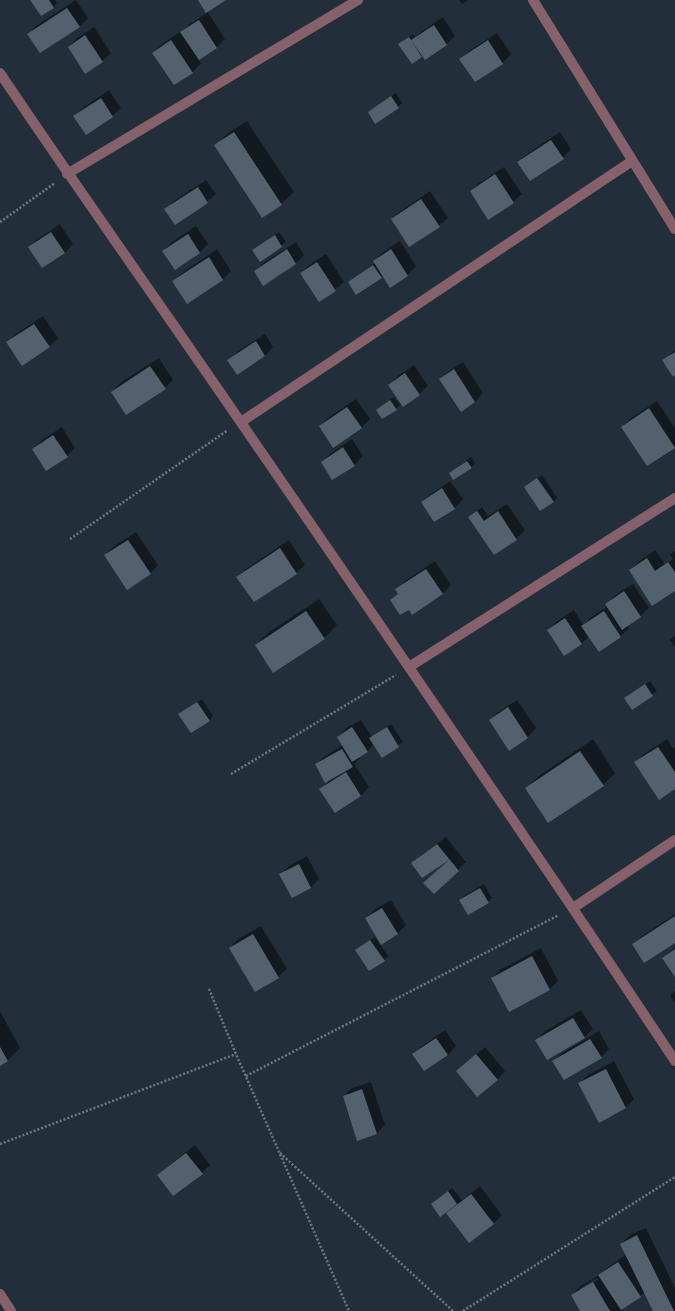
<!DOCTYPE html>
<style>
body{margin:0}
canvas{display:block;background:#222f3b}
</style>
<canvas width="675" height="1311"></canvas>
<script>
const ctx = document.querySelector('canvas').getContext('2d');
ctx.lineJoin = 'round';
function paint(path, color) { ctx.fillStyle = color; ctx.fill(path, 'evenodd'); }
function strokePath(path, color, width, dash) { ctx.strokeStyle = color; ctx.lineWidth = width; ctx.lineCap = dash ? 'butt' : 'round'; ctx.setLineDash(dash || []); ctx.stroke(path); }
paint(new Path2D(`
 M31,0H55L57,3L53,7Z
 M76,0L88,18L79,27L28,34L37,25Z
 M199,0H224L207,11L225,39L217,47L198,59L201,63L193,72L174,84L153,53L162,44L180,32L181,33L190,24L207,13Z
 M459,0H469L462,4Z
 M443,17L455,36L447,44L425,58L422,55L421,56L400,44L413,34L415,37L421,32Z
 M94,27L111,53L102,61L85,72L69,47L77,38Z
 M497,33L511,54L503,63L475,81L461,59L469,51Z
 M109,90L121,108L112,116H75L83,108Z
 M396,93L402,103L398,107L369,112Z
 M247,121L294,192L281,204L263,217L216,146L228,133Z
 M560,132L571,149L563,158L518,162L527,154Z
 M504,167L522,194L513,202L471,191L479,183Z
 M206,180L216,194L207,202L165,210L174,201Z
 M430,191L448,218L439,226L392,219L401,211Z
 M60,224L73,244L65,253L42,267L29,247L38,239Z
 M196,226L208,244L200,252L175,268L163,251L172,242Z
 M279,232L286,242L260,261L253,250Z
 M400,241L416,266L407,275L390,286L383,275L381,277L349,282L375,263L374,261L382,253Z
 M296,242L304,255L296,263L263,284L255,272L263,263Z
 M217,249L231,271L223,279L187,303L173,281L182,273Z
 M326,254L344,282L335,290L301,273L309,265Z
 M43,316L58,338L49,347L8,342L16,334Z
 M265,334L273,347L265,356L237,374L228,361L237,352Z
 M675,350V374L664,360Z
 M159,358L173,380L165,388L112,392L120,383Z
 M463,362L483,393L475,402L461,411L440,379L449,371Z
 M414,365L428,386L419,394L389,385L398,376Z
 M394,397L400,405L396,409L377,410Z
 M356,399L370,419L361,428L320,426L328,418Z
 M657,401L675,428V446L674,447L622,427L631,418Z
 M62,427L75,448L67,456L33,449L42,440Z
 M352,439L363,456L354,465L333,479L322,462L330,454Z
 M471,457L475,463L471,467L450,473Z
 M542,475L557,498L553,502L525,487Z
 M450,481L463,499L455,508L435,521L422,502L431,494Z
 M507,504L525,530L516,539L494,554L470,517L482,507L488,516Z
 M136,532L158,565L150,574L105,555L113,547Z
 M289,540L305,565L296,573L238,577L246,569Z
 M655,550L665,564L673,559L670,555L675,551V589L630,570L638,562Z
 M435,561L451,585L443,593L409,608L391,600L399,593L396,589L405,581Z
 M633,584L649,608L640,616L627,625L629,628L620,637L589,636L582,643L564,655L548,630L556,622L574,610L583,625L591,617L608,606L607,604L615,595Z
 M319,599L337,625L324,638L274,671L256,645L268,633Z
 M675,636V647L670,640Z
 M650,681L657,691L632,708L626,698Z
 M202,699L213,716L209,720L184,711Z
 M517,700L536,728L528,737L509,749L490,721L498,712Z
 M361,720L372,737L391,724L403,742L382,757L374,744L367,752L360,756V758L354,764L369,787L361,796L321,789L331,779L316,764L325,756L343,745L338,737L346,728Z
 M593,739L615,773L603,785L526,788L539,776Z
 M667,739L673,749L675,747V788L636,762L644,754Z
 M446,837L466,862L458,870L433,875L448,861L447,860L412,863L421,855Z
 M307,856L319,879L311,887L292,897L281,874L289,866Z
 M484,884L492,898L488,902L460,900L464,896Z
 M391,900L406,925L398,933L381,944L366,918L374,910Z
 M675,914V941L633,944L642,936Z
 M261,926L287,969L278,977L230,948L238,939Z
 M375,937L388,956L384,960L361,946Z
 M675,947V976L663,958Z
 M541,948L558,981L550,989L509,1011L492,978L500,970Z
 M675,991V1003L670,996Z
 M581,1010L593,1029L584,1037L537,1040L545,1031Z
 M0,1011L20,1048L7,1061L0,1065Z
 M445,1030L456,1046L448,1055L414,1054L422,1046Z
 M599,1031L609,1049L601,1057L554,1061L562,1053Z
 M485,1047L505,1071L497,1080L466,1063Z
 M614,1061L634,1099L626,1107L599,1121L579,1083L588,1075Z
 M371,1082L385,1125L377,1133L358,1140L344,1096L352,1088Z
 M195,1145L210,1165L202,1173L158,1175L167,1167Z
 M480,1186L502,1215L494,1223L469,1242L447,1213L455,1206L436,1200L452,1188L462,1200Z
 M646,1228L675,1288V1311H654L645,1292L640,1296L621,1308L623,1311H581L572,1295L580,1286L599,1275L608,1267L627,1254L621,1244L630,1235ZM597,1278L598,1280L580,1290V1288Z`), '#0007');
paint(new Path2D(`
 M30,0H49L54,8L41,16Z
 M198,0H226L206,13Z
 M67,8L80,27L40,53L27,34Z
 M199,20L217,48L199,60L180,32Z
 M434,25L447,45L425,60L411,40Z
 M85,35L103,62L85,74L68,47Z
 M409,37L422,57L412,64L398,44Z
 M171,40L193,73L174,85L152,53Z
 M488,40L503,64L475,82L459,59Z
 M391,96L399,108L375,124L368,112Z
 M101,98L113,117L86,135L73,116Z
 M234,132L282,205L262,218L214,145Z
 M551,140L564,159L530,181L517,162Z
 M495,174L514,203L488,220L470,191Z
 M198,187L208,203L175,225L164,209Z
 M421,199L440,227L409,247L391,219Z
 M51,232L65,253L42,268L28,247Z
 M188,234L200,253L175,270L162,251Z
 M275,235L282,247L260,262L252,250Z
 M287,249L296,264L263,286L254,271Z
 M391,249L408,276L390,288L373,261Z
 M209,257L223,280L187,304L172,281Z
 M317,262L336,291L319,302L300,273Z
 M373,265L382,278L356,295L348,282Z
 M34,324L50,347L22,366L6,342Z
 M256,341L265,356L237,375L227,360Z
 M675,352V375L673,377L662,360Z
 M150,366L166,389L126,415L111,392Z
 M454,369L475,402L461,412L439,379Z
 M405,373L420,395L403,407L388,385Z
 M390,400L397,410L382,419L376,410Z
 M347,407L362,428L333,448L319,426Z
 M649,408L675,448L647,466L621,427Z
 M53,435L68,457L46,471L32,449Z
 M343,447L355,466L332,480L321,462Z
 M467,461L472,468L453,480L449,473Z
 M537,478L554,502L540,511L524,487Z
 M442,488L455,509L434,522L421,502Z
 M477,511L484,521L498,511L517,540L494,555L468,517Z
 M128,540L151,574L127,590L104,555Z
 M280,548L297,574L254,602L236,577Z
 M647,558L655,571L668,562L675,572V591L652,606L629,570Z
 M426,569L443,594L412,615L409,610L400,615L390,600L398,594L395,589Z
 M624,591L641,617L622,630L605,604Z
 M306,611L325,639L273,673L255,645Z
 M604,611L621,637L599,652L581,626Z
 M565,618L582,644L564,656L547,630Z
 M645,684L653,696L632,710L624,698Z
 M197,702L210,721L191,733L178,714Z
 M508,707L528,738L509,751L489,720Z
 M352,727L368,752L352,762L337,737Z
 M387,727L399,747L382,758L369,738Z
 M658,747L675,772V789L659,800L634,762Z
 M342,749L353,767L325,783L315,764Z
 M580,751L604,786L548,823L525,788Z
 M346,772L361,796L335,813L319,789Z
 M437,844L459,871L434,894L423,883L449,860L422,878L411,863Z
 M299,864L311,888L292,898L279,874Z
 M480,888L489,903L468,915L459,900Z
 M382,908L398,934L381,945L365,918Z
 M675,916V943L644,963L632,944Z
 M253,934L279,978L255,992L229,948Z
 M370,940L385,961L369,971L355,950Z
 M675,949V977L662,958Z
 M532,956L550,990L509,1012L491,978Z
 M573,1018L585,1038L547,1060L535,1040Z
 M436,1038L448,1055L424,1071L412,1054Z
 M590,1039L602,1058L564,1080L552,1061Z
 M0,1047L8,1061L0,1066Z
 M476,1054L498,1080L477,1097L456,1071Z
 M606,1069L626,1108L599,1123L578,1083Z
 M362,1089L377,1134L357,1141L343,1096Z
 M186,1153L203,1174L173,1196L157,1175Z
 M448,1191L457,1204L440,1217L431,1204Z
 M471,1194L494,1224L469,1243L446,1213Z
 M637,1235L674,1311H653L620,1244Z
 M618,1262L641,1297L621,1310L598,1275Z
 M593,1282L610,1311H580L571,1295Z`), '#53616e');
strokePath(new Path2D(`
 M0,222L55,183
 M70,539L228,430
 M231,774L396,675
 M209,989L236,1054L349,1311
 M246,1076L559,915
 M0,1144L236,1054
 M280,1153L453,1311
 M463,1311L675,1177`), '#6d7883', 2.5, [2, 2]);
strokePath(new Path2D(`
 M533,0L675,229
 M0,73C79,191 162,307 242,424C388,636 533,847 675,1061
 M67,174L358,0
 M241,422L632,161
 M409,667L675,498
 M573,908L675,840
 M0,1294L11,1311`), '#86616b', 10);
</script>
